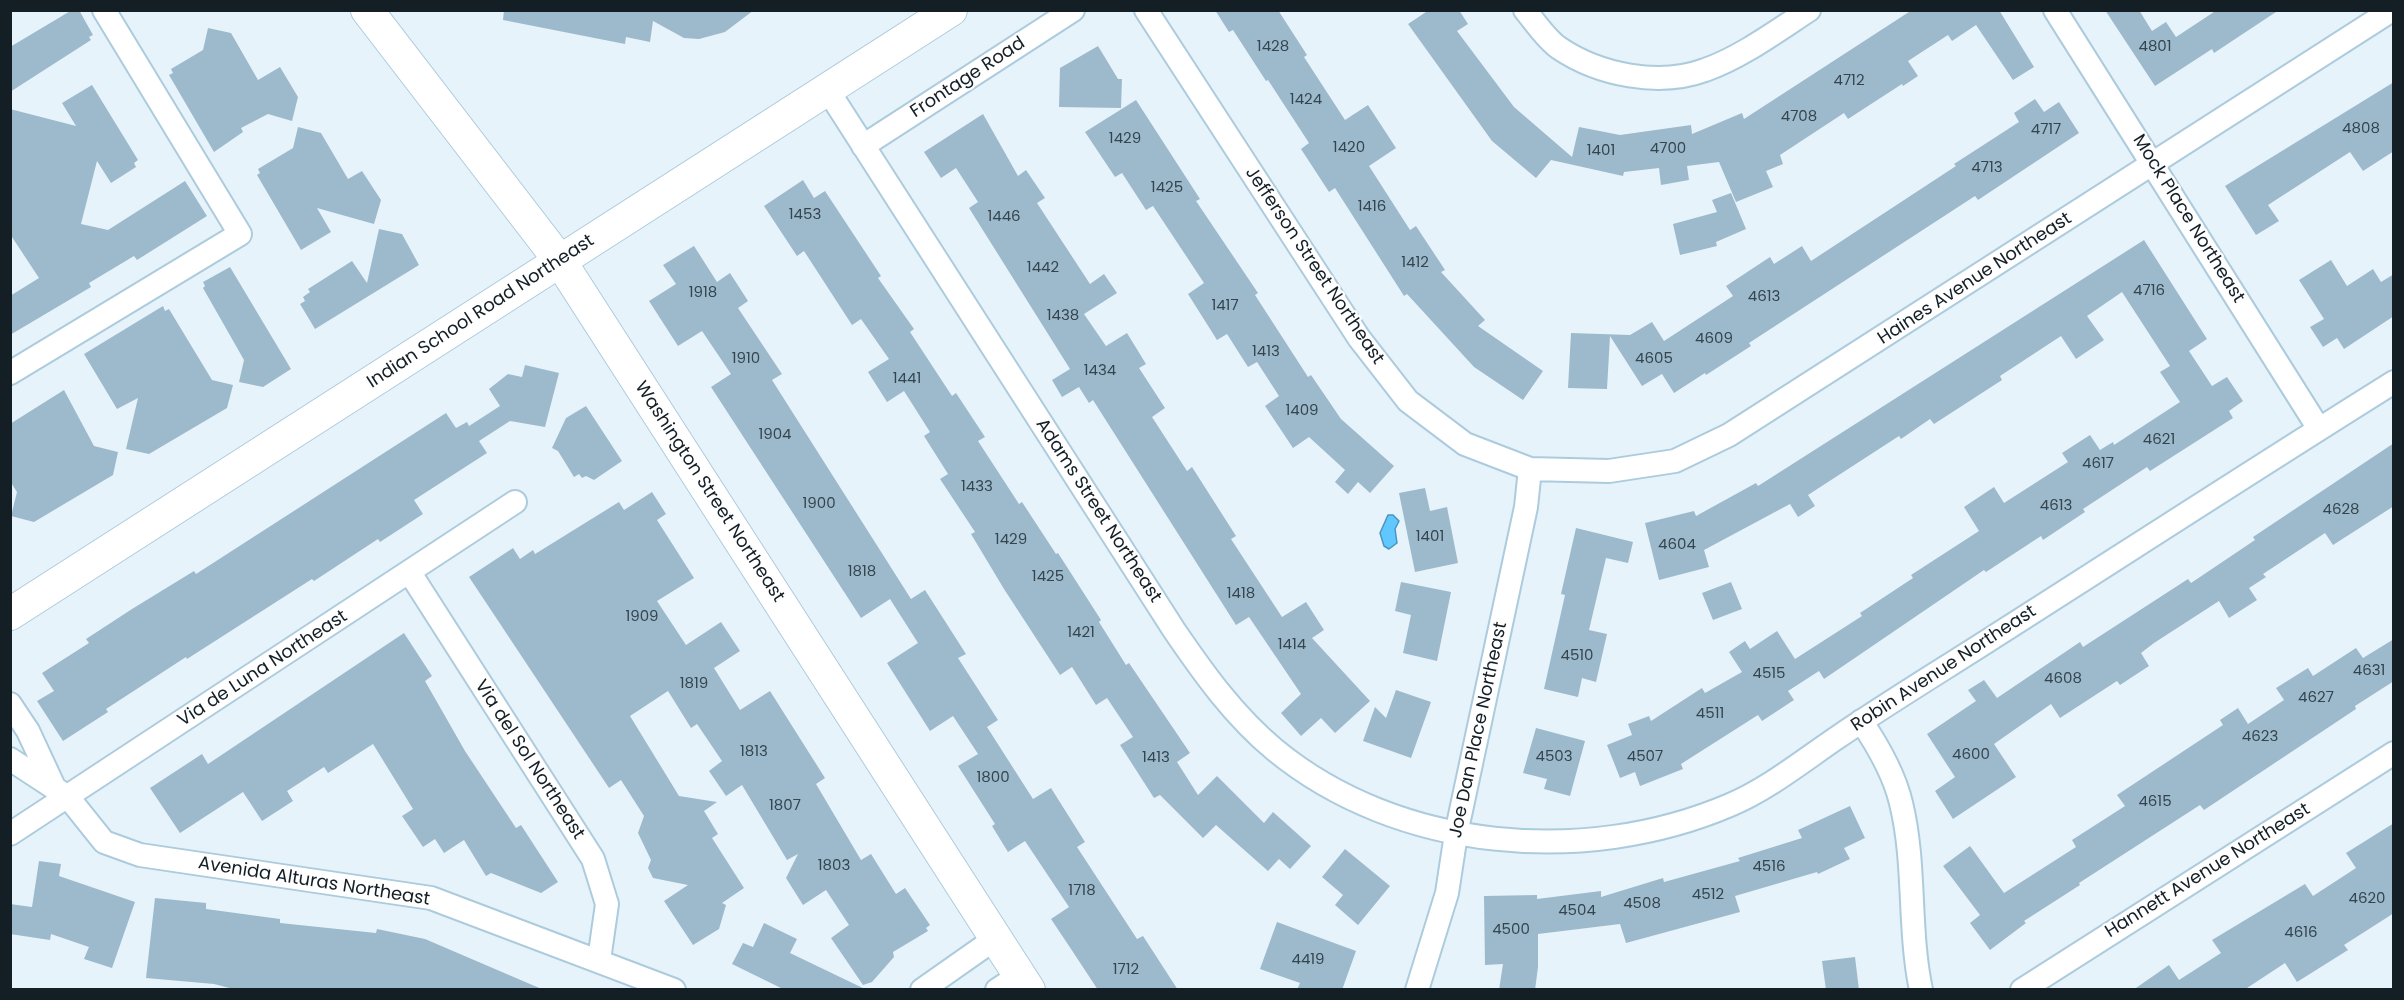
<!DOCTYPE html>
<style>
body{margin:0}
#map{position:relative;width:2404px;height:1000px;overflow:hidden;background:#e7f3fb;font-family:Poppins,sans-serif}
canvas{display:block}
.frame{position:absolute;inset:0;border:12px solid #131e25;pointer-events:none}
</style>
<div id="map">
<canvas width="2404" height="1000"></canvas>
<div class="frame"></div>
</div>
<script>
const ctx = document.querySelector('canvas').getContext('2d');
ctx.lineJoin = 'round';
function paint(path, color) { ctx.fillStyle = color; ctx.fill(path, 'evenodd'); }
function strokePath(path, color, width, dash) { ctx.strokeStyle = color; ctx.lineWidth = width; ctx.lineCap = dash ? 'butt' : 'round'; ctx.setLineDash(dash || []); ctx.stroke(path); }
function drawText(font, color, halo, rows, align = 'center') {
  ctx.font = font + ' Poppins,sans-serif'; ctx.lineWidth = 4.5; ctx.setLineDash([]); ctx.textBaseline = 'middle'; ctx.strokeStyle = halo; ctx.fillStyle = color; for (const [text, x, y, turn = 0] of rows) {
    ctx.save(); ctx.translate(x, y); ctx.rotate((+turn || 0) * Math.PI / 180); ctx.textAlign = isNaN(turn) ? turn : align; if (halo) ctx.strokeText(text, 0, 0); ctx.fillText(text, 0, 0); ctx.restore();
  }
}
const water = new Path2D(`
 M1388,515H1393L1399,521L1395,529L1397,543L1389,549L1384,546L1380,533Z`);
paint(water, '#61c8ff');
strokePath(water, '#4a95be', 1.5);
paint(new Path2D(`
 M72,10H79L93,35L89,37L91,40L10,92V47Z
 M504,10H754L725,32L699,39L684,38L653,21L650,42L626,37L625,44L503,20Z
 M1215,10H1278L1307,55L1304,57L1345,120L1368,105L1396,148L1369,166L1410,230L1416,226L1445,270L1441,272L1485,320L1478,326L1543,371L1523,400L1474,367L1407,294L1404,296L1335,188L1329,192L1301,149L1309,143L1268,80L1266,81L1233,30L1229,32Z
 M1429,10H1459L1468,24L1457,31L1514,107L1572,157L1579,127L1620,135L1691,125L1692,134L1742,113L1744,119L1912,10H1999L2034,67L2013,80L1976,25L1952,41L1948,35L1908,61L1918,76L1903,86L1902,84L1848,119L1844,113L1780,155L1783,164L1766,171L1773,187L1736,202L1719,162L1687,166L1689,180L1661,185L1659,168L1624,172L1623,176L1551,160L1536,178L1492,141L1408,24Z
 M2105,10H2139L2152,31L2166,22L2176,37L2217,10H2279L2214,53L2212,49L2155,86Z
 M208,28L231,33L258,80L280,67L298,97L292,121L268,114L241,128L243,132L214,152L169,75L173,73L171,69L203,50Z
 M1098,46L1118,79H1122L1121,108L1059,107L1060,68Z
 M2394,82V151L2363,171L2350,152L2268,205L2279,221L2256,235L2225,186Z
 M92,85L138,160L134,163L136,167L111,183L97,161L81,224L108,230L185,181L207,216L137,260L134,256L89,283L91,287L10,335V296L39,278L10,234V109L76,126L62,103Z
 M2035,99L2044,112L2059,102L2079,133L1978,200L1975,196L1749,343L1751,346L1706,375L1705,373L1674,393L1662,374L1642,386L1610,336L1607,389L1568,388L1571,333L1630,335L1652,322L1664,341L1733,296L1726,286L1770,257L1774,264L1802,246L1811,261L1956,166L1954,164L2019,122L2014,113Z
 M1136,100L1200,199L1196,201L1258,293L1255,295L1308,377L1311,375L1341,419L1394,466L1370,493L1358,482L1348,494L1335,482L1345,470L1309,437L1293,448L1265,406L1279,396L1257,362L1248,367L1227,334L1217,340L1188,294L1204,283L1153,206L1146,210L1122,173L1115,177L1085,132Z
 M983,114L1018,176L1026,170L1045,198L1037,203L1090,284L1104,274L1117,293L1084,314L1106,346L1127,333L1146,364L1139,368L1165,408L1152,417L1187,471L1192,467L1236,536L1231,539L1282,617L1306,602L1324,630L1312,638L1370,701L1335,733L1321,718L1301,736L1281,713L1301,694L1249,617L1236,625L1093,400L1089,403L1079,387L1062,397L1052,380L1070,369L969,208L978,202L956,168L941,178L924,152Z
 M298,127L321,133L348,179L362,171L381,200L374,224L317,208L331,232L301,250L257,175L260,173L258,169L293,148Z
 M803,180L814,198L825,191L881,276L878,278L914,329L910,332L952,396L956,393L985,437L978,441L1019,504L1022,502L1056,554L1058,553L1101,620L1099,622L1126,665L1129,663L1190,753L1177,762L1198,795L1217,776L1264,823L1273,812L1311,846L1290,869L1279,859L1268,871L1216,825L1203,838L1160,795L1154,798L1120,745L1133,737L1107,698L1096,705L1072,667L1060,675L1004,589L971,534L975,532L940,479L948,474L924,436L930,432L904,391L887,402L868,372L889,359L861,319L852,325L804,251L797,256L764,206Z
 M1731,193L1746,229L1716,242L1717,246L1680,255L1673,224L1717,212L1712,200Z
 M379,229L402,234L419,265L315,329L300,304L305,301L303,297L310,292L308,289L352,261L367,283Z
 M2144,240L2207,339L2189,351L2212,386L2227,377L2243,401L2229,411L2233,418L2150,471L2147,467L2083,509L2085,512L2043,540L2041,536L1986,572L1984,570L1824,679L1819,671L1788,691L1794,700L1762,721L1758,715L1681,764L1683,769L1640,786L1635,772L1620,778L1607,745L1632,735L1628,724L1649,716L1651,721L1702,688L1705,693L1742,672L1729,652L1745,641L1750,649L1777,631L1795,659L1862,616L1860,613L1913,578L1911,575L1979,531L1964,507L1994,487L2004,503L2068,462L2062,453L2090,435L2100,450L2113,442L2114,445L2180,402L2160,372L2170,366L2122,292L2087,316L2104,340L2076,359L2061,336L2000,376L2002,380L1934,424L1930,419L1901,439L1899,436L1808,495L1815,506L1798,517L1790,504L1704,550L1709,567L1659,580L1645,523L1694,511L1696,516L1756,483L1758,486Z
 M694,246L717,282L730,273L748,301L738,308L782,374L772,380L911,599L925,590L966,654L958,658L998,720L987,727L1033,799L1051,788L1085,842L1077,847L1137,939L1143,936L1178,990H1098L1071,949L1051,919L1069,907L1025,841L1008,852L992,826L995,824L958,766L978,754L953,716L930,731L887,663L918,643L890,599L861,618L711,387L731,374L702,331L678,346L649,301L676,284L663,265Z
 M2331,260L2347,286L2373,269L2381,282L2394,274V316L2344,349L2337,338L2323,347L2310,327L2324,319L2299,280Z
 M230,267L291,369L263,387L239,382L244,360L203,288L205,286L203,282Z
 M163,306L165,311L169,309L212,380L233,385L227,408L149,454L126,449L138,398L117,409L84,354Z
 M525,365L559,373L545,427L510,421L479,441L487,453L414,500L423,514L380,542L378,539L314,581L312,579L187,659L186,657L106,709L108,712L63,741L37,701L54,691L42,673L89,643L86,639L132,609L194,571L196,574L446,413L456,428L467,422L469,426L500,406L489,389L508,374L522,377Z
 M64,390L94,446L118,452L113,475L34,522L11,516L17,492L10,481V424Z
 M586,406L622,461L594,480L586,476L582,478L579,474L574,477L558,451L552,448L566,418Z
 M2394,443V506L2333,545L2325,533L2263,574L2266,577L2249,588L2257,600L2229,618L2219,601L2154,643L2141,653L2149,666L2120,685L2117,681L2060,718L2051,704L1994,744L2016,777L1953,819L1935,791L1955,777L1927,734L1976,701L1968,690L1984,680L1997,698L2080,642L2083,647L2188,579L2191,583L2255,540L2253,537Z
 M1425,488L1430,511L1447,507L1458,563L1415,572L1399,493Z
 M652,492L666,514L657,520L694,578L657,601L686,645L721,622L740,651L714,668L740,710L770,691L825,778L816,784L861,860L871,854L896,894L905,888L930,925L926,928L928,931L893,952L894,957L872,982L863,985L831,938L849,925L826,890L803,905L786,878L798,854L787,860L742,785L726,796L709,771L722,761L697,724L691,728L668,691L630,716L679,796L717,802L704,811L718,834L712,838L744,888L722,903L726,905L719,929L693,945L664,901L688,885L653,878L648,868L651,860L638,833L644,816L621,780L609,788L469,577L513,548L520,559L533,550L535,554L619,502L624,510Z
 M1576,528L1633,542L1628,563L1606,558L1589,630L1607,634L1596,682L1582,678L1578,697L1544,689L1565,595L1561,594Z
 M1401,582L1451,592L1437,661L1403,653L1411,615L1395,611Z
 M1731,582L1742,609L1713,620L1702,593Z
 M404,633L432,676L425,681L465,751L516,828L521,825L558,882L541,893L491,873L486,876L464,840L444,853L435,839L423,847L402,816L413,809L373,744L328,773L324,767L287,791L293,801L262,821L243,792L180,833L150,788L202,754L208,764Z
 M2394,639V681L2355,706L2356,709L2204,810L2200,805L2079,883L2080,885L2024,921L2026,923L1990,950L1970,923L1980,915L1943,866L1970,846L2004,893L2076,847L2072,840L2125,806L2117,795L2223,725L2220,720L2238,708L2248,724L2284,700L2276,688L2308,668L2313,676L2356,648L2363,658Z
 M1396,690L1431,702L1411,758L1363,741L1375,707L1386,718Z
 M1536,728L1585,741L1570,796L1544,789L1547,779L1523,773Z
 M1850,806L1865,838L1844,848L1850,859L1818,874L1817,872L1735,896L1740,912L1626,943L1620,924L1538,934V967L1535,990H1499L1503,964L1485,965L1484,896L1537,895V899L1601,891V897L1663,878L1664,882L1740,861L1738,858L1802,838L1798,830Z
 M2394,823V913L2344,945L2348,950L2297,982L2285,963L2244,990H2133L2169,965L2179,980L2221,953L2212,940L2305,884L2313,896L2356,868L2346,853Z
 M1345,849L1390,886L1358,925L1335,905L1343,895L1322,877Z
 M39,861L61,864L59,876L135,902L112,968L84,959L89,947L51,934L50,940L10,934V904L32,907Z
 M155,898L206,903V909L280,919V923L376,933L377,929L425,939L544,990H237L214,984L146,978Z
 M1277,922L1356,951L1342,990H1297L1300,983L1260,969Z
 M764,923L797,939L790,953L867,990H785L732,964L743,943L753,947Z
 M1855,957L1859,990H1826L1822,961Z`), '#9cbacc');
const street = new Path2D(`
 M1146,10L1359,338L1408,401L1465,444L1530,469L1609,471L1675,461L1729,435L2392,10
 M1525,10C1535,22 1546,39 1559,48C1599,75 1659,87 1705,70C1740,58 1777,31 1809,10
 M2055,10L2319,429
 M827,89L1174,630C1204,674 1234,716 1275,750C1398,851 1585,867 1730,805C1768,789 1804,760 1838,737C1888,703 1939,672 1989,640C2124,554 2258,467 2394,382
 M863,146L1073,10
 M10,373L240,234L104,10
 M410,573L593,859L607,904L599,960
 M10,704L28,731L54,787
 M1861,721C1878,746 1894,773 1901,803C1916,864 1908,928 1921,990
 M10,759L68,797L104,842L140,855L431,898L674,990
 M10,834L515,502
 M922,990L996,938
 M997,990L1020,975
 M1417,990L1447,893L1456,834L1526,507L1530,469
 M2022,990L2394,753`);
const secondary = new Path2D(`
 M367,10L560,261L1029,990
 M10,614L951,10`);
strokePath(street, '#accbdd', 26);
strokePath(secondary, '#accbdd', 34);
strokePath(street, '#fff', 22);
strokePath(secondary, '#fff', 32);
drawText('15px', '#35454f', null, [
 ["1428",1273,47],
 ["4801",2155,47],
 ["4712",1849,81],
 ["1424",1306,100],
 ["4708",1799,117],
 ["4808",2361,129],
 ["4717",2046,130],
 ["1429",1125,139],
 ["1420",1349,148],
 ["4700",1668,149],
 ["1401",1601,151],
 ["4713",1987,168],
 ["1425",1167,188],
 ["1416",1372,207],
 ["1453",805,215],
 ["1446",1004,217],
 ["1412",1415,263],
 ["1442",1043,268],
 ["4716",2149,291],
 ["1918",703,293],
 ["4613",1764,297],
 ["1417",1225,306],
 ["1438",1063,316],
 ["4609",1714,339],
 ["1413",1266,352],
 ["1910",746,359],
 ["4605",1654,359],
 ["1434",1100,371],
 ["1441",907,379],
 ["1409",1302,411],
 ["1904",775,435],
 ["4621",2159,440],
 ["4617",2098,464],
 ["1433",977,487],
 ["1900",819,504],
 ["4613",2056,506],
 ["4628",2341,510],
 ["1401",1430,537],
 ["1429",1011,540],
 ["4604",1677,545],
 ["1818",862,572],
 ["1425",1048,577],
 ["1418",1241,594],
 ["1909",642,617],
 ["1421",1081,633],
 ["1414",1292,645],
 ["4510",1577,656],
 ["4631",2369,671],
 ["4515",1769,674],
 ["4608",2063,679],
 ["1819",694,684],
 ["4627",2316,698],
 ["4511",1710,714],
 ["4623",2260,737],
 ["1813",754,752],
 ["4600",1971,755],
 ["4503",1554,757],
 ["4507",1645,757],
 ["1413",1156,758],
 ["1800",993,778],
 ["4615",2155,802],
 ["1807",785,806],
 ["1803",834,866],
 ["4516",1769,867],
 ["1718",1082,891],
 ["4512",1708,895],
 ["4620",2367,899],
 ["4508",1642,904],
 ["4504",1577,911],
 ["4500",1511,930],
 ["4616",2301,933],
 ["4419",1308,960],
 ["1712",1126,970]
]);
drawText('18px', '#131e25', '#fefefe', [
 ["Frontage Road",968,78,-33],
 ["Mock Place Northeast",2188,219,58],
 ["Jefferson Street Northeast",1314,266,56],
 ["Haines Avenue Northeast",1975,279,-33],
 ["Indian School Road Northeast",481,312,-33],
 ["Washington Street Northeast",709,492,57],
 ["Adams Street Northeast",1098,511,57],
 ["Via de Luna Northeast",263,669,-33],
 ["Robin Avenue Northeast",1944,669,-33],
 ["Joe Dan Place Northeast",1479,730,-78],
 ["Via del Sol Northeast",529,760,57],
 ["Hannett Avenue Northeast",2208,871,-32],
 ["Avenida Alturas Northeast",314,882,9]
]);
</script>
